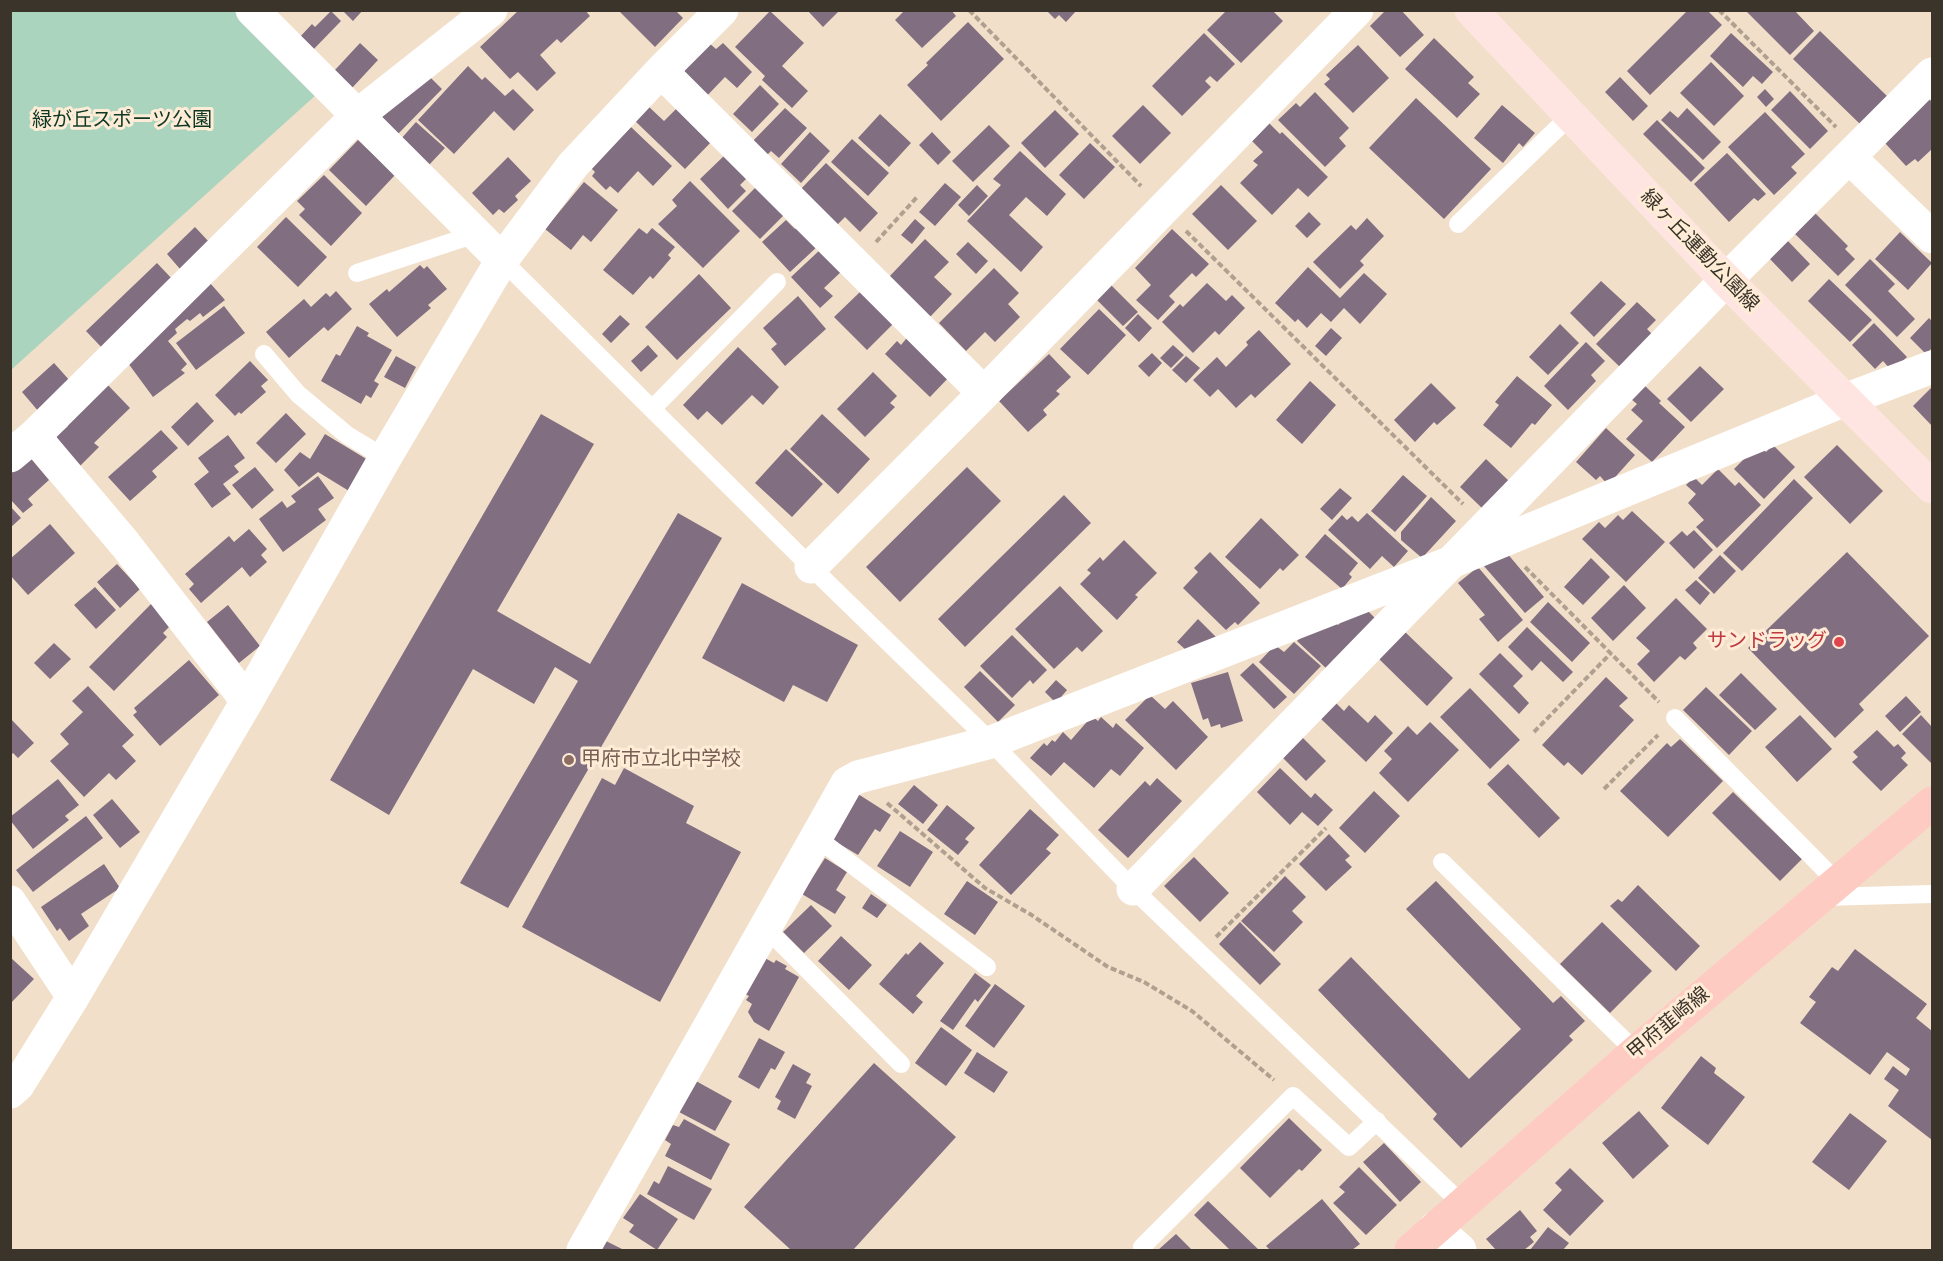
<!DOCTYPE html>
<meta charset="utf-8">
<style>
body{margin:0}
#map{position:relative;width:1943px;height:1261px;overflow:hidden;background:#f2dfc9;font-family:"Sofia Sans Condensed",sans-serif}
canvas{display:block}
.frame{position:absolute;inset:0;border:12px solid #3b342b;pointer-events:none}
</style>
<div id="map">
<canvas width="1943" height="1261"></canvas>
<div class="frame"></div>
</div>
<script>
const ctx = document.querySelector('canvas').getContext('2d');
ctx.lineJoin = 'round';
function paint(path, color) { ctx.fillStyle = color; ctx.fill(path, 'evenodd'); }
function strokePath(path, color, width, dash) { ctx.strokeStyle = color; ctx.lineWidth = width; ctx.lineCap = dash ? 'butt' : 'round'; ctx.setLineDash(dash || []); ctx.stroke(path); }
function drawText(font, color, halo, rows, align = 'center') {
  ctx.font = font + ' "Sofia Sans Condensed","Noto Sans JP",sans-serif'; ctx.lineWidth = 6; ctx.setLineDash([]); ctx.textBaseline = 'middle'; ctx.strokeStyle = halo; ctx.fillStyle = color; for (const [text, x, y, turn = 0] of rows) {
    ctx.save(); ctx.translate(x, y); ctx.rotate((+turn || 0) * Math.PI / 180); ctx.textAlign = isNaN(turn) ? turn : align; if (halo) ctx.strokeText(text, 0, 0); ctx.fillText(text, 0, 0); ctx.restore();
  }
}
paint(new Path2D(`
 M11,11H252L327,85L11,370Z`), '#abd4bf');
paint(new Path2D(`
 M342,10H363L353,21Z
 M519,10H585L590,16L561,43L557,39L540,55L556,73L537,91L518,72L510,79L480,47Z
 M618,10H675L683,18L655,47Z
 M807,10H840L823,27Z
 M905,10H951L956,16L922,48L895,20Z
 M1046,10H1077L1066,22L1059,15L1055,19Z
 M1227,10H1272L1283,21L1241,63L1207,30Z
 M1386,10H1401L1424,35L1400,57L1370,26Z
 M1688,10H1707L1722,25L1650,95L1627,71Z
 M1745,10H1794L1814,31L1790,55Z
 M331,11L341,21L311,52L298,39L312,24L315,27Z
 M770,11L804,43L782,66L808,91L792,108L762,80L765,76L735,47Z
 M968,22L1004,59L941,121L907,85L928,65L926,63Z
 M1820,31L1887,96L1860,124L1793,59Z
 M1204,33L1235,64L1217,82L1210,76L1205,81L1211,87L1182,116L1152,86Z
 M1731,33L1773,72L1762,84L1753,76L1743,87L1710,56Z
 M1434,38L1474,77L1468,83L1480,94L1457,118L1405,69Z
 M708,42L716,49L723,43L752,72L737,88L725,77L703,100L679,77Z
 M360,43L378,60L352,88L334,71Z
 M1358,45L1389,78L1353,113L1324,84L1330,79L1326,75Z
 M1711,62L1744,96L1714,126L1680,93Z
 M468,66L482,80L485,77L505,96L513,89L534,110L514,131L494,111L454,154L418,120Z
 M428,75L442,89L398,134L378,114Z
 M1620,77L1648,106L1633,121L1605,92Z
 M760,85L779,104L752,132L733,114Z
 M1765,89L1774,99L1766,107L1757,97Z
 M1790,91L1828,131L1810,149L1771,110Z
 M1315,92L1349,128L1339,138L1346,146L1325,167L1278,120L1296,103L1300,107Z
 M1926,96L1932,102V149L1918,162L1915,159L1906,166L1885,143Z
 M1416,98L1491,169L1444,219L1369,148Z
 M1143,105L1171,133L1140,164L1112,136Z
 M1502,105L1535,133L1523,147L1519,143L1503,163L1474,138Z
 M648,106L664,121L676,109L715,138L685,169L634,120Z
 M785,108L807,128L779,158L771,151L764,158L750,144Z
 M1687,108L1721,142L1703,160L1661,120L1670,111L1678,118Z
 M1055,110L1079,134L1045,168L1021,143Z
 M1765,112L1805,154L1791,167L1797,173L1774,195L1728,147Z
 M880,114L911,143L889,167L858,138Z
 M1657,120L1705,168L1691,182L1643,134Z
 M416,122L445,148L429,165L400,140Z
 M1269,123L1280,134L1282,132L1328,177L1308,197L1298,188L1272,215L1240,183L1258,165L1253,161L1263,152L1252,141Z
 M989,125L1010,146L973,182L952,161Z
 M631,127L672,166L653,186L638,171L618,193L610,186L606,190L592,176L595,172L591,168Z
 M810,132L830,151L801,183L781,164Z
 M932,132L951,152L938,165L919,145Z
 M852,139L889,173L868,196L831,162Z
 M358,140L395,175L366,206L329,170Z
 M1090,143L1115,167L1084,199L1059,175Z
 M1020,151L1066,194L1047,216L1026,197L1009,215L1043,247L1021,272L967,221L1001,185L993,179Z
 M727,153L749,176L740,185L746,191L728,209L700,179Z
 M1727,153L1766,194L1758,201L1754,198L1729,222L1694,184Z
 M508,157L531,181L515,196L518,200L504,213L499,209L493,215L472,193Z
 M826,163L878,213L860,232L845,217L835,227L798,192Z
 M324,175L362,213L331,246L299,215L305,209L297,201Z
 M690,181L740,231L703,268L658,224L677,206L672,200Z
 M584,182L618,210L591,242L583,235L571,250L545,229Z
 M945,183L961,197L935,226L919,212Z
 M758,185L786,213L760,239L732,211Z
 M977,185L988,196L969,216L958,205Z
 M1221,185L1257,221L1228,250L1192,214Z
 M1309,212L1321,224L1307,238L1295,226Z
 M1815,213L1848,246L1845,249L1855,259L1838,276L1795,234Z
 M286,217L327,257L298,287L257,247Z
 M1367,218L1384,236L1360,261L1364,265L1340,289L1313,262L1351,225L1356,230Z
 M915,219L925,228L912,244L901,235Z
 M786,220L795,229L800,225L819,245L790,272L762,242Z
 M195,227L210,243L180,269L167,254Z
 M639,228L647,234L652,228L675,247L668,255L671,258L653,279L650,276L633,295L603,270Z
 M1172,229L1209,264L1196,277L1192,273L1169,296L1175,302L1158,320L1136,300L1151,285L1135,268Z
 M1900,232L1932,263L1908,290L1875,259Z
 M925,239L949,262L934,277L952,294L929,318L888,278Z
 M1786,239L1810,264L1792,282L1768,257Z
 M968,242L988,261L976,274L956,254Z
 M822,248L843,270L824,288L833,296L820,308L791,277Z
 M1870,259L1895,284L1888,291L1915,319L1897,337L1845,285Z
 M157,263L174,281L103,349L86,331Z
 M420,265L424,269L427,266L447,289L428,305L431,308L397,337L369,304L387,289L389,292Z
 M1308,267L1340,298L1364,273L1387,294L1360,324L1344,308L1331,322L1321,313L1307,328L1298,319L1295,322L1275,303Z
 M994,268L1019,293L1008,304L1020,317L995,342L985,332L966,351L939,323Z
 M699,274L731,308L677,360L645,327Z
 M1829,279L1872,320L1850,342L1808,301Z
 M1601,281L1626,304L1594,337L1570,313Z
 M210,283L225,300L203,317L200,313L190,321L187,319L175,329L177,333L168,341L187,364L181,370L185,373L153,397L125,359Z
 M1207,283L1226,301L1232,295L1245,308L1219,335L1215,331L1193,353L1162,322L1180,304L1183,307Z
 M1111,285L1138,312L1123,326L1096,299Z
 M336,291L352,309L328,331L324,327L289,358L266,332L304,299L311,307L326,293L330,297Z
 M861,291L893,324L867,350L834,317Z
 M798,296L826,329L785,366L771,349L777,344L763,328Z
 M1637,302L1656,320L1647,329L1652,334L1620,367L1596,344Z
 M224,306L245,333L196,370L176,343Z
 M1099,309L1126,335L1088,375L1060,349Z
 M1138,314L1152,328L1139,342L1125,328Z
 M620,315L630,324L611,343L602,334Z
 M1929,318L1932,321V348L1926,354L1910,338Z
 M1874,323L1907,357L1892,371L1883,361L1875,369L1852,345Z
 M1560,324L1579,343L1548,375L1529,357Z
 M357,326L369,333L367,336L392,350L374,381L379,384L371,398L366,395L361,404L321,381L336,354L340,356Z
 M1331,328L1342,338L1326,356L1315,346Z
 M1259,330L1291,364L1255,398L1251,394L1236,408L1218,389L1210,397L1193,380L1217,357L1226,367L1248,345L1246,342Z
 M910,334L952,374L930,397L885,354L897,341L901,345Z
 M1586,342L1605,361L1591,375L1596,381L1568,410L1544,386Z
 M648,345L658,356L641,372L631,361Z
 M1173,345L1184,355L1171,368L1160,358Z
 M738,347L779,387L763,405L752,395L722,425L707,411L698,420L683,405Z
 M1152,353L1162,363L1149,377L1138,366Z
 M1049,354L1071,377L1056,391L1060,394L1043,410L1047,415L1028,432L999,401Z
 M396,356L416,367L405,388L384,377Z
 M1186,356L1200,368L1186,383L1172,370Z
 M250,361L268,380L261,386L266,392L241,414L239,412L235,416L215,395Z
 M54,363L71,382L39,412L22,392Z
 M1700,366L1724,389L1691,422L1667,399Z
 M873,372L897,396L890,403L895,407L865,437L837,409Z
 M1517,376L1552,405L1535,425L1532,423L1511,448L1483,425L1499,405L1495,402Z
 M1310,381L1336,405L1302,444L1276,420Z
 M105,382L130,408L94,443L99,447L80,466L54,439L68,426L64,422Z
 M1431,383L1456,408L1437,425L1434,422L1415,442L1394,420Z
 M1644,385L1661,401L1659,403L1685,427L1652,462L1626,439L1643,421L1631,410L1637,404L1631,399Z
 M1932,387V426L1913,406Z
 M197,402L214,421L188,446L171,427Z
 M286,413L306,434L276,463L256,443Z
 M541,414L594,444L497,611L590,664L678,513L722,538L508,908L460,883L578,681L555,667L534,704L473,669L389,815L330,780Z
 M822,414L870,459L838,494L790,449Z
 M1606,428L1635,455L1608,485L1600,476L1596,480L1576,462Z
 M161,430L178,448L152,471L157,477L130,501L108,477Z
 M325,434L368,460L349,491L318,472L299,487L284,470L300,452L310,459Z
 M228,435L245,458L234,466L239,472L223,484L231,494L212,508L194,484L209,472L198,458Z
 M1773,445L1795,467L1764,499L1734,469L1751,452L1754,455L1762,448L1766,452Z
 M1837,445L1883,491L1850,524L1804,477Z
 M786,449L823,484L792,517L755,483Z
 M28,455L49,480L28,499L33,505L23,513L10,499V470Z
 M1486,459L1510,482L1483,509L1460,487Z
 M255,467L274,490L252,509L232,485Z
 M967,467L1001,501L900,602L866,567Z
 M1718,469L1735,486L1739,482L1761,505L1717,548L1696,527L1704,520L1688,503L1696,494L1686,485L1694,477L1702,485Z
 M1403,475L1427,496L1395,532L1371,511Z
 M318,476L334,498L318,509L326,520L283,552L259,519L282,501L287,508L296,502L291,496Z
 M1794,479L1813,498L1742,571L1723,553Z
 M1340,488L1352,498L1332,520L1320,509Z
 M1064,495L1091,523L965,647L938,619Z
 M1431,497L1456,521L1422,558L1401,540V532Z
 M10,506L21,518L10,528Z
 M1632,511L1665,542L1626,582L1582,539L1599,522L1605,528L1618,515L1623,520Z
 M1367,513L1408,551L1394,567L1382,556L1370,569L1328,530L1342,515L1347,520L1352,516L1358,522Z
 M1261,518L1299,555L1283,571L1280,568L1260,589L1225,557Z
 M50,524L75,553L28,595L10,575V559Z
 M249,529L267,549L261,555L267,562L250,577L242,567L201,603L189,589L194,584L185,574L229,536L234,542Z
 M1694,530L1713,550L1694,569L1669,543L1682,531L1687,536Z
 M1325,534L1358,563L1349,574L1352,577L1342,589L1305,557Z
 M1124,540L1157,573L1135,595L1138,597L1117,620L1080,584L1091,573L1087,570L1100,557L1103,561Z
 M1210,552L1260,603L1238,625L1235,622L1226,630L1183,588L1198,572L1194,568Z
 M1506,552L1544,597L1525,613L1483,565Z
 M1847,552L1929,636L1859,704L1864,710L1835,738L1748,648Z
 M1720,555L1736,571L1714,594L1698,578Z
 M1591,558L1610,577L1583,605L1564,587Z
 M117,564L140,589L120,608L97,582Z
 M1478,567L1523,620L1498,642L1479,619L1485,615L1458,583Z
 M1696,580L1710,593L1700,605L1685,590Z
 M742,583L858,645L827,702L793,685L784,702L702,658Z
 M1624,585L1646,608L1613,641L1591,618Z
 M1060,586L1103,631L1082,652L1077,647L1054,669L1015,629Z
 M95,587L116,610L96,629L74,605Z
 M1676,598L1707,629L1693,643L1697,648L1685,660L1680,656L1654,682L1637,664L1650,651L1636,638Z
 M153,602L174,622L163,633L167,637L114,691L89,667Z
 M1548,602L1590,643L1572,662L1530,622Z
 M228,605L260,646L239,663L207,622Z
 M1367,610L1376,619L1328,670L1297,641L1307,631L1334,621L1338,625L1347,616Z
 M1198,619L1218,639L1187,651L1177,642Z
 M1527,627L1573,672L1563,682L1541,661L1532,671L1508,647Z
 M1404,631L1453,678L1427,706L1378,658Z
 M1012,635L1047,670L1033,684L1030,680L1012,698L980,666Z
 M1294,642L1321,666L1294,694L1259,662L1275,645L1284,652Z
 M54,643L71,659L50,679L34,663Z
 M1500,653L1523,676L1513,686L1529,703L1519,714L1479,674Z
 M189,660L219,695L160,746L133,715L137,712L134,708Z
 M1253,663L1287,697L1274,709L1240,675Z
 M980,671L1015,705L998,722L964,687Z
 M1228,672L1243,721L1221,728L1220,724L1211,727L1208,718L1203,720L1191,683Z
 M1741,673L1777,709L1755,730L1719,695Z
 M1606,677L1628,698L1619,706L1634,720L1582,775L1568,762L1564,766L1542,745Z
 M1056,680L1067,690L1056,703L1045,692Z
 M88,686L134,735L122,746L136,761L116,780L109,773L84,797L50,761L69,744L60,734L83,712L72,701Z
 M1706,687L1752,731L1729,755L1683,710Z
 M1470,688L1520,740L1490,769L1440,717Z
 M1150,695L1165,709L1173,701L1208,737L1176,770L1125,720Z
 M1906,696L1921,712L1900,732L1885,716Z
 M1335,702L1344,711L1349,705L1368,723L1375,715L1393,733L1366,762L1320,718Z
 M1800,715L1832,749L1797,782L1765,747Z
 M1921,715L1932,727V762L1931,763L1902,734Z
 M1092,716L1098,721L1101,717L1113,728L1116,723L1144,748L1120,776L1111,769L1094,788L1064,762L1051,776L1030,758L1044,743L1047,746L1052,740L1055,742L1063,732L1071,740Z
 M10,718L34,743L18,758L13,753L10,756Z
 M1430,722L1459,750L1408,802L1379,773L1392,759L1384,751L1408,726L1417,735Z
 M1877,730L1894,747L1898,744L1906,753L1901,758L1908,765L1881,791L1852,762L1858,757L1853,752Z
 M1298,733L1326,761L1306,781L1278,753Z
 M1680,739L1723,781L1668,837L1620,791L1667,743L1671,747Z
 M1508,764L1560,818L1539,838L1487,784Z
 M624,768L694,806L686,823L741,852L660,1002L522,927L602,778L615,785Z
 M1280,768L1311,798L1315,793L1333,810L1318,826L1302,812L1290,825L1257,792Z
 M1157,778L1182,801L1128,858L1098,830L1145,781L1150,786Z
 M58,779L79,805L65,816L69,820L33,849L10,820V817Z
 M914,785L938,805L923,824L898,804Z
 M1374,791L1400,816L1365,853L1339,828Z
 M1733,792L1802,859L1780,881L1712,813Z
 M858,794L891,815L880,832L875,829L858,855L831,839Z
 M112,799L140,832L120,848L93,815Z
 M947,805L975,828L965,839L969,842L958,855L927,830Z
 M1030,809L1059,835L1046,849L1051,853L1011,895L979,865Z
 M86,816L103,838L33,892L16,870Z
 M900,831L933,852L910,887L877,866Z
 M1329,834L1350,856L1345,860L1352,867L1326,891L1299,864Z
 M1194,857L1229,893L1200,922L1164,886Z
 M825,858L847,872L836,890L846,897L835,914L802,894Z
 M104,864L120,888L81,914L89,926L69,941L60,928L57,931L41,907Z
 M1285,876L1306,897L1292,911L1303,922L1274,952L1241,921Z
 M967,881L998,902L975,935L944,914Z
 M1436,881L1553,1003L1561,996L1585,1021L1569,1036L1573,1040L1461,1148L1433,1119L1437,1114L1318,990L1351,957L1469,1079L1521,1029L1406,909Z
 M1638,885L1700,946L1676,971L1610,906L1618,899L1622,902Z
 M871,894L887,905L877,918L862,908Z
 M811,905L832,926L804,953L783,932Z
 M1240,922L1281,964L1260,985L1219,944Z
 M1602,922L1652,971L1610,1013L1560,964Z
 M841,936L872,965L849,990L818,961Z
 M920,942L944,963L916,996L923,1002L913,1014L879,984L906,953L908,955Z
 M1855,949L1927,1004L1916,1018L1932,1031V1140L1888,1106L1899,1090L1884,1079L1893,1066L1906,1076L1910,1069L1887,1052L1870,1075L1800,1023L1816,1002L1809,997L1832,967L1838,971Z
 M10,957L34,979L10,1004Z
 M763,957L774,963L776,960L787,966L785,969L799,977L769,1031L754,1022L748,1012L752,1004L746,1000L749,996L743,993Z
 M975,973L991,985L978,1002L975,999L953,1030L940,1021Z
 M995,984L1025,1006L994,1048L965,1026Z
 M941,1027L972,1050L946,1086L915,1063Z
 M759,1038L785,1052L775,1070L771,1068L759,1089L738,1077Z
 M977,1052L1008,1072L994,1093L964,1073Z
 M1701,1056L1716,1068L1714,1073L1745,1097L1708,1145L1661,1108Z
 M874,1063L956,1137L853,1250H791L744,1207Z
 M793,1064L811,1074L806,1083L812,1086L795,1119L777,1109L781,1101L775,1097Z
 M696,1081L732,1101L715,1131L679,1112Z
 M1639,1111L1669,1146L1633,1179L1602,1143Z
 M1850,1113L1887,1141L1849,1190L1812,1162Z
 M1289,1118L1322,1150L1302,1171L1299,1169L1270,1198L1240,1168Z
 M684,1119L730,1144L711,1180L665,1156L671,1144L665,1140L673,1125L679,1127Z
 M1384,1143L1421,1182L1400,1202L1363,1162Z
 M668,1166L712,1189L694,1220L647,1194L654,1181L659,1184Z
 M1359,1167L1397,1205L1366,1235L1333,1203L1345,1192L1339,1187Z
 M1570,1168L1604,1201L1570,1236L1543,1210L1562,1190L1555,1183Z
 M640,1194L678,1219L657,1250L629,1232L634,1225L623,1218Z
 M1322,1199L1360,1244L1352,1250H1270L1266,1246Z
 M1208,1201L1259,1250H1230L1194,1215Z
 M1520,1210L1537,1231L1530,1237L1534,1242L1524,1250H1496L1486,1239Z
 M1548,1227L1569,1243L1563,1250H1530Z
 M1176,1234L1192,1250H1158Z
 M606,1241L624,1250H601Z`), '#816e80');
strokePath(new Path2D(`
 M969,10L1141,186
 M1719,10L1836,127
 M1186,231L1463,504
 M876,242L918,196
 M1525,567L1659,702
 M1534,732L1611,653
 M1604,789L1658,735
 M887,803L985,888L1030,914L1108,967L1144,982L1192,1011L1274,1080
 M1216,937L1326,828`), '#afa08f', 4, [6, 3]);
strokePath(new Path2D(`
 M1458,224L1570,116
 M502,260L811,567L991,742L1133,889L1462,1204
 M357,273L476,234
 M264,354L298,394L347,435L385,458
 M652,409L777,282
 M1675,718L1838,883
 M817,838L987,967
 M1442,862L1636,1052
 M1824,897L1932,894
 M766,928L901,1064
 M1142,1247L1293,1096L1349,1147L1377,1121`), '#fff', 18);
strokePath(new Path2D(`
 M252,10L502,260
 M661,71L984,393
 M1849,157L1932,237
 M34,436L125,544L247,701
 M10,456L34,436L358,115L491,10
 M811,567L984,393L1357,10
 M1133,889L1726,280L1932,74
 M10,902L73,997
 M10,1092L18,1085L73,997L247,701L385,458L502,260L573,165L661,71L722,10
 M1435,1228L1460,1250
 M583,1250L847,783L858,777L991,742L1449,563L1845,400L1932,367`), '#fff', 33);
strokePath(new Path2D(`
 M1471,10L1726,280L1932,487`), '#ffe5e1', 33);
strokePath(new Path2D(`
 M1411,1250L1636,1052L1932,803`), '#fecbc3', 33);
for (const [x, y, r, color] of [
 [1839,642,6,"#e0444e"],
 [569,760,6,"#8d6e63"]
]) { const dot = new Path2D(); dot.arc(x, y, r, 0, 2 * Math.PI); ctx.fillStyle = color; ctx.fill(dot); strokePath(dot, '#ffecd6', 2); }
drawText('20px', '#0d3826', '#ffecd6', [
 ["緑が丘スポーツ公園",122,121]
]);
drawText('20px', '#3b342b', '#ffecd6', [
 ["緑ヶ丘運動公園線",1699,251,46],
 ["甲府韮崎線",1669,1024,-40]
]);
drawText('20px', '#be3a42', '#ffecd6', [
 ["サンドラッグ",1827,642]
], 'right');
drawText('20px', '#785e54', '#ffecd6', [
 ["甲府市立北中学校",581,760]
], 'left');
</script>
